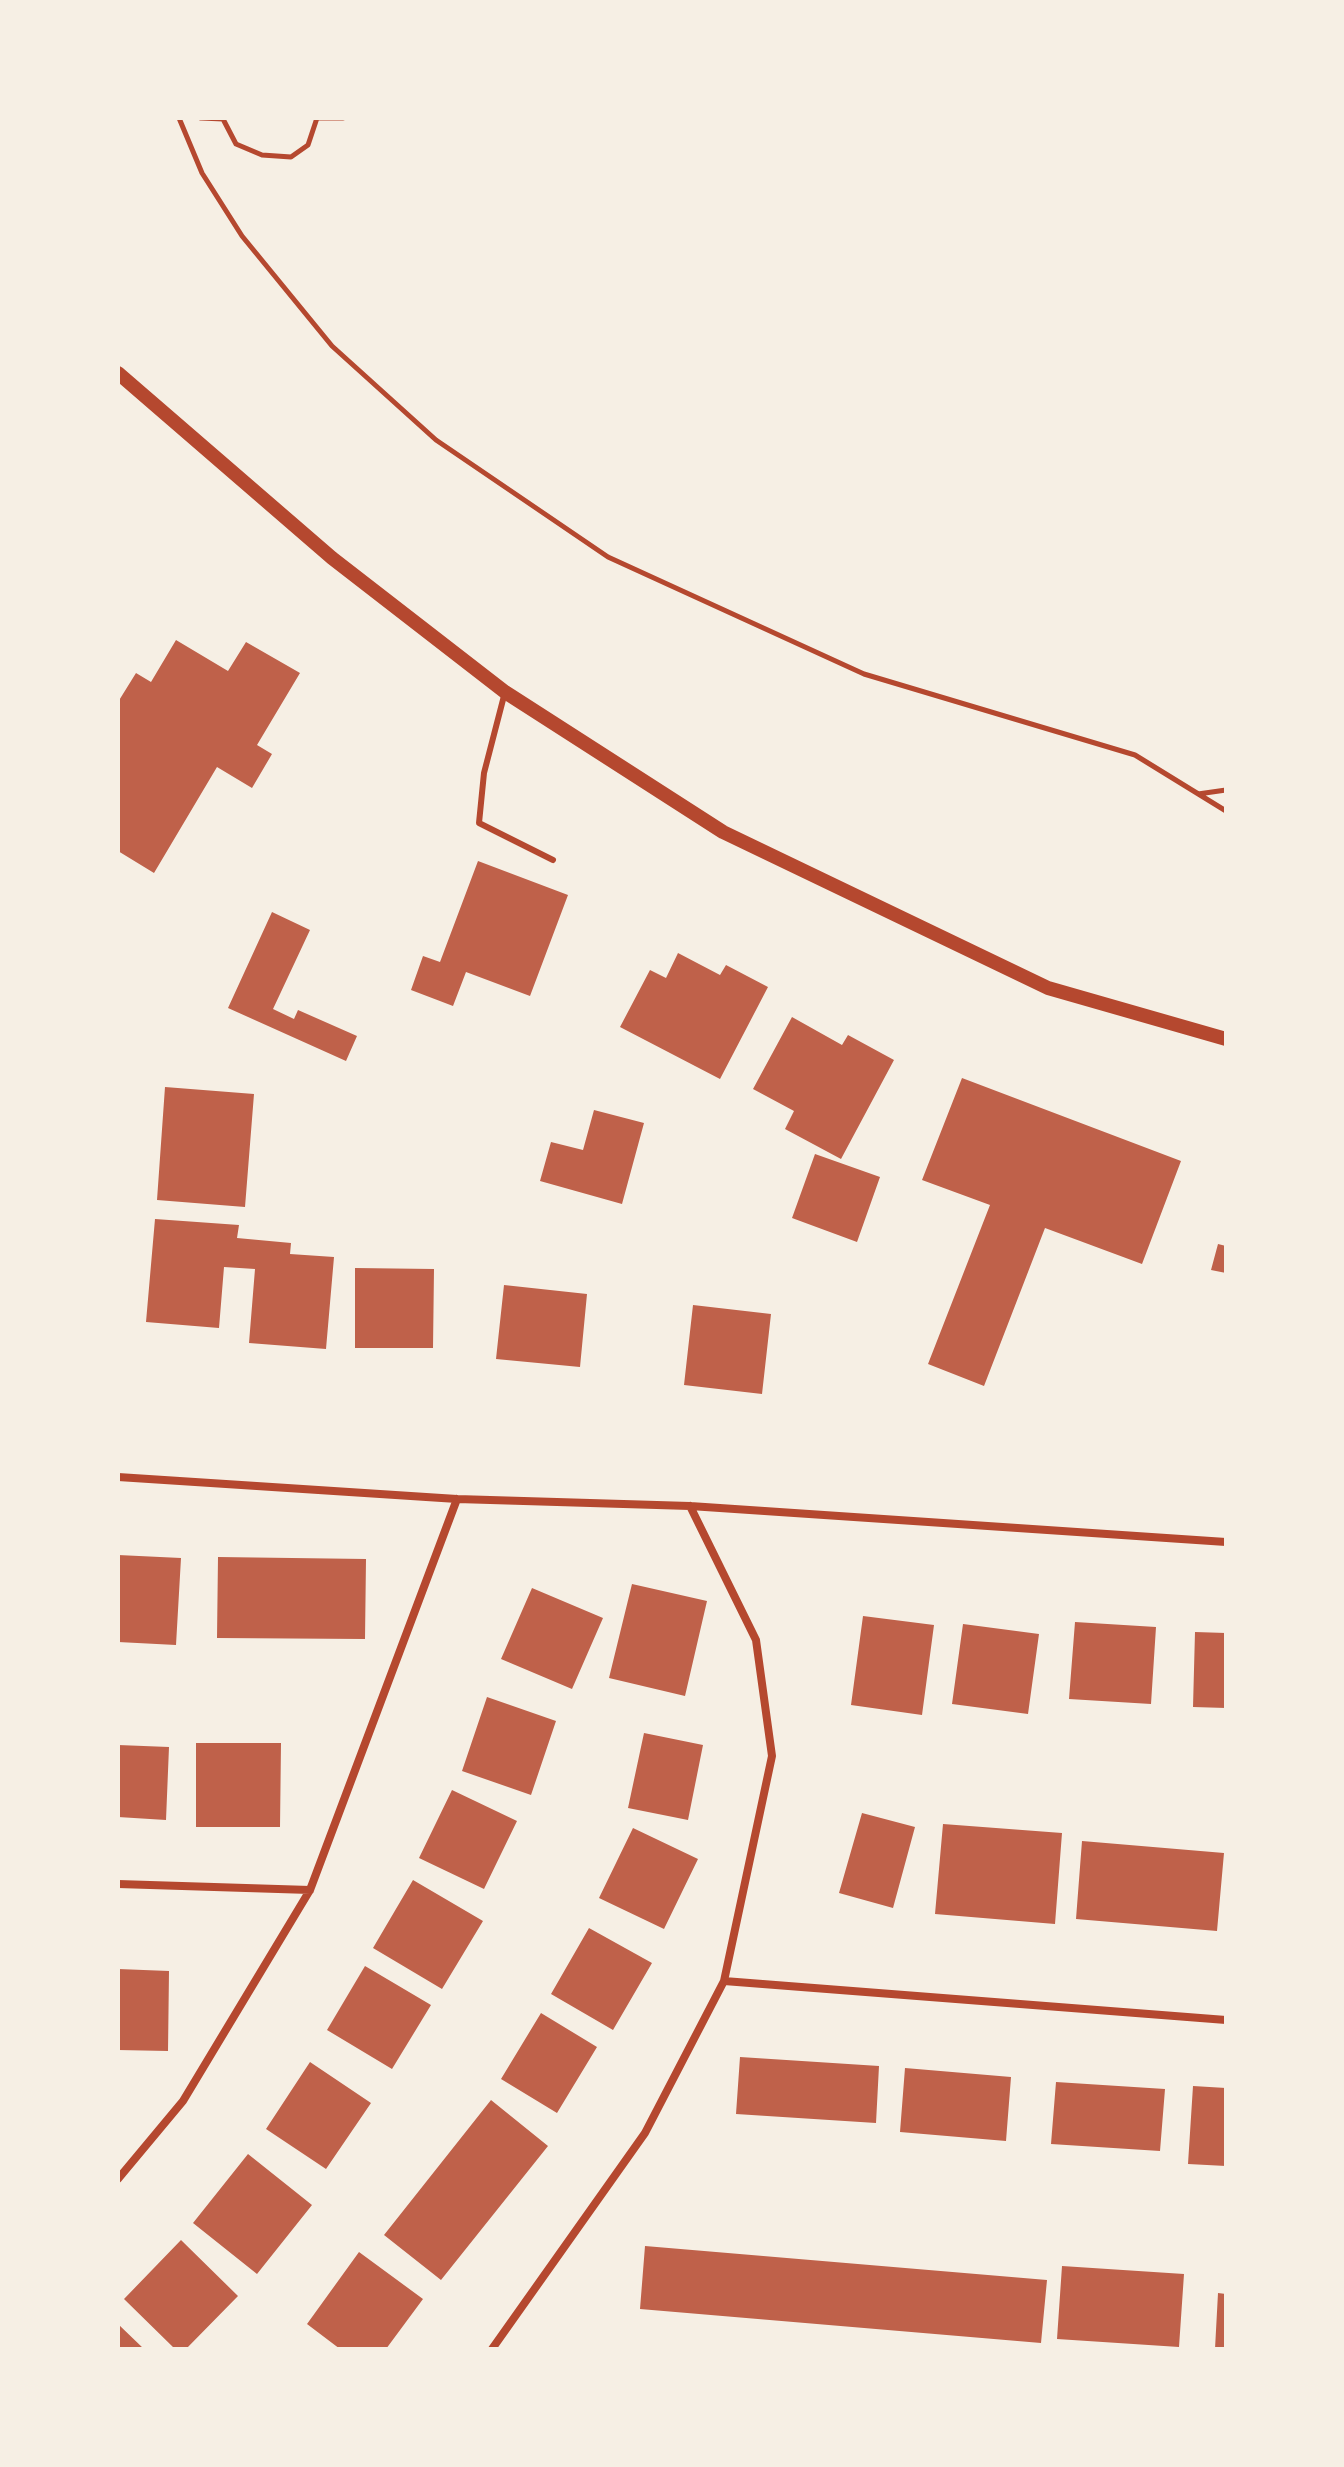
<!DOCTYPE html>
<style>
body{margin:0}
#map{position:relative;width:1344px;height:2467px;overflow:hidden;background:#f6efe4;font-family:"Public Sans",sans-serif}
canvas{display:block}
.frame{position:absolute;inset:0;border:120px solid #f6efe4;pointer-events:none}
</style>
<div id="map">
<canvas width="1344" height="2467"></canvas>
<div class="frame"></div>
</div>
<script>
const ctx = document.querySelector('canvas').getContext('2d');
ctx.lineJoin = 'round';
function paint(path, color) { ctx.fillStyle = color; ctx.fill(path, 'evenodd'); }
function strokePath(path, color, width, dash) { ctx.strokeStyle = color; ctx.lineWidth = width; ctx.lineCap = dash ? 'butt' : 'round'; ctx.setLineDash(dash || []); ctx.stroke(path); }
paint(new Path2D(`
 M176,640L228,671L246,642L300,673L257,745L272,754L252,788L217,767L154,873L118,851V702L136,673L151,682Z
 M478,861L568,895L530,996L466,972L453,1006L411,990L423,956L440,962Z
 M272,912L310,930L273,1009L294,1019L298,1010L357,1036L346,1061L228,1008Z
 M678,953L720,975L726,965L768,987L720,1079L620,1027L650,970L666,978Z
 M792,1017L842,1045L848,1035L894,1060L841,1159L785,1129L794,1111L753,1089Z
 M962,1078L1181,1161L1142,1264L1045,1228L984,1386L928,1364L990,1205L922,1180Z
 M165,1087L254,1094L245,1207L157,1200Z
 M594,1110L644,1123L622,1204L540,1181L551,1142L583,1150Z
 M815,1154L880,1177L857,1242L792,1218Z
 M155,1219L239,1225L237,1238L291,1243L290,1254L334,1257L326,1349L249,1343L255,1269L224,1267L219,1328L146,1322Z
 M1218,1244L1226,1246V1273L1211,1270Z
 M355,1268L434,1269L433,1348H355Z
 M504,1285L587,1294L580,1367L496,1359Z
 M693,1305L771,1314L762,1394L684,1385Z
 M118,1555L181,1558L176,1645L118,1642Z
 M218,1557L366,1559L365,1639L217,1638Z
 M632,1584L707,1601L685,1696L609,1678Z
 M532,1588L603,1618L572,1689L501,1659Z
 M863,1616L934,1625L922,1715L851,1705Z
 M1075,1622L1156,1627L1151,1704L1069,1699Z
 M963,1624L1039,1634L1028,1714L952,1704Z
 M1195,1632L1226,1633V1708L1193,1707Z
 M487,1697L556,1721L531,1795L462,1771Z
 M644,1733L703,1745L688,1820L628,1808Z
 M196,1743H281L280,1827H196Z
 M118,1745L169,1747L166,1820L118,1817Z
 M452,1790L517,1821L484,1889L419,1858Z
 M862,1813L915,1827L893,1908L839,1893Z
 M943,1824L1062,1833L1055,1924L935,1914Z
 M633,1828L698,1859L664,1929L599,1898Z
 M1082,1841L1224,1853L1217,1931L1076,1919Z
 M413,1880L483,1921L442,1989L373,1948Z
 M589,1928L652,1963L613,2030L551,1994Z
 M365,1966L431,2005L392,2069L327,2030Z
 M118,1969L169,1971L168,2051L118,2050Z
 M541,2013L597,2047L557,2113L501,2079Z
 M740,2057L879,2066L876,2123L736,2114Z
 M310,2062L371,2103L326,2169L266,2129Z
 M905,2068L1011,2077L1006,2141L900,2132Z
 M1056,2082L1165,2089L1160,2151L1051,2144Z
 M1193,2086L1226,2088V2166L1188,2164Z
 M491,2100L548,2146L441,2280L384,2235Z
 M248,2154L312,2205L257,2274L193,2223Z
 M181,2240L238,2296L186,2349H175L124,2299Z
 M645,2246L1047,2280L1041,2343L640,2309Z
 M359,2252L423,2299L386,2349H340L307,2324Z
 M1062,2266L1184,2274L1179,2347L1057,2339Z
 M1218,2293L1226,2294V2349H1215Z
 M118,2324L144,2349H118Z`), '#bf614a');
strokePath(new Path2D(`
 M179,118L202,173L242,236L332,346L436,440L608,557L864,674L1135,755L1226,811
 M201,118L223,119
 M317,118H343
 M223,119L236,144L262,155L291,157L308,145L317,118
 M1198,794L1226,790`), '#b5482f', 5);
strokePath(new Path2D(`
 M505,692L484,773L479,823L553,860`), '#b5482f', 6);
strokePath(new Path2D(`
 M118,1477L457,1499L690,1506L1226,1542
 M118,1884L310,1890
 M724,1981L1226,2020
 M118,2179L183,2101L310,1890L457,1499
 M492,2349L645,2133L724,1981L772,1756L756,1640L690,1506`), '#b5482f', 8);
strokePath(new Path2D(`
 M118,373L332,558L505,692L723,832L1048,988L1226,1039`), '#b5482f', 14);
</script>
